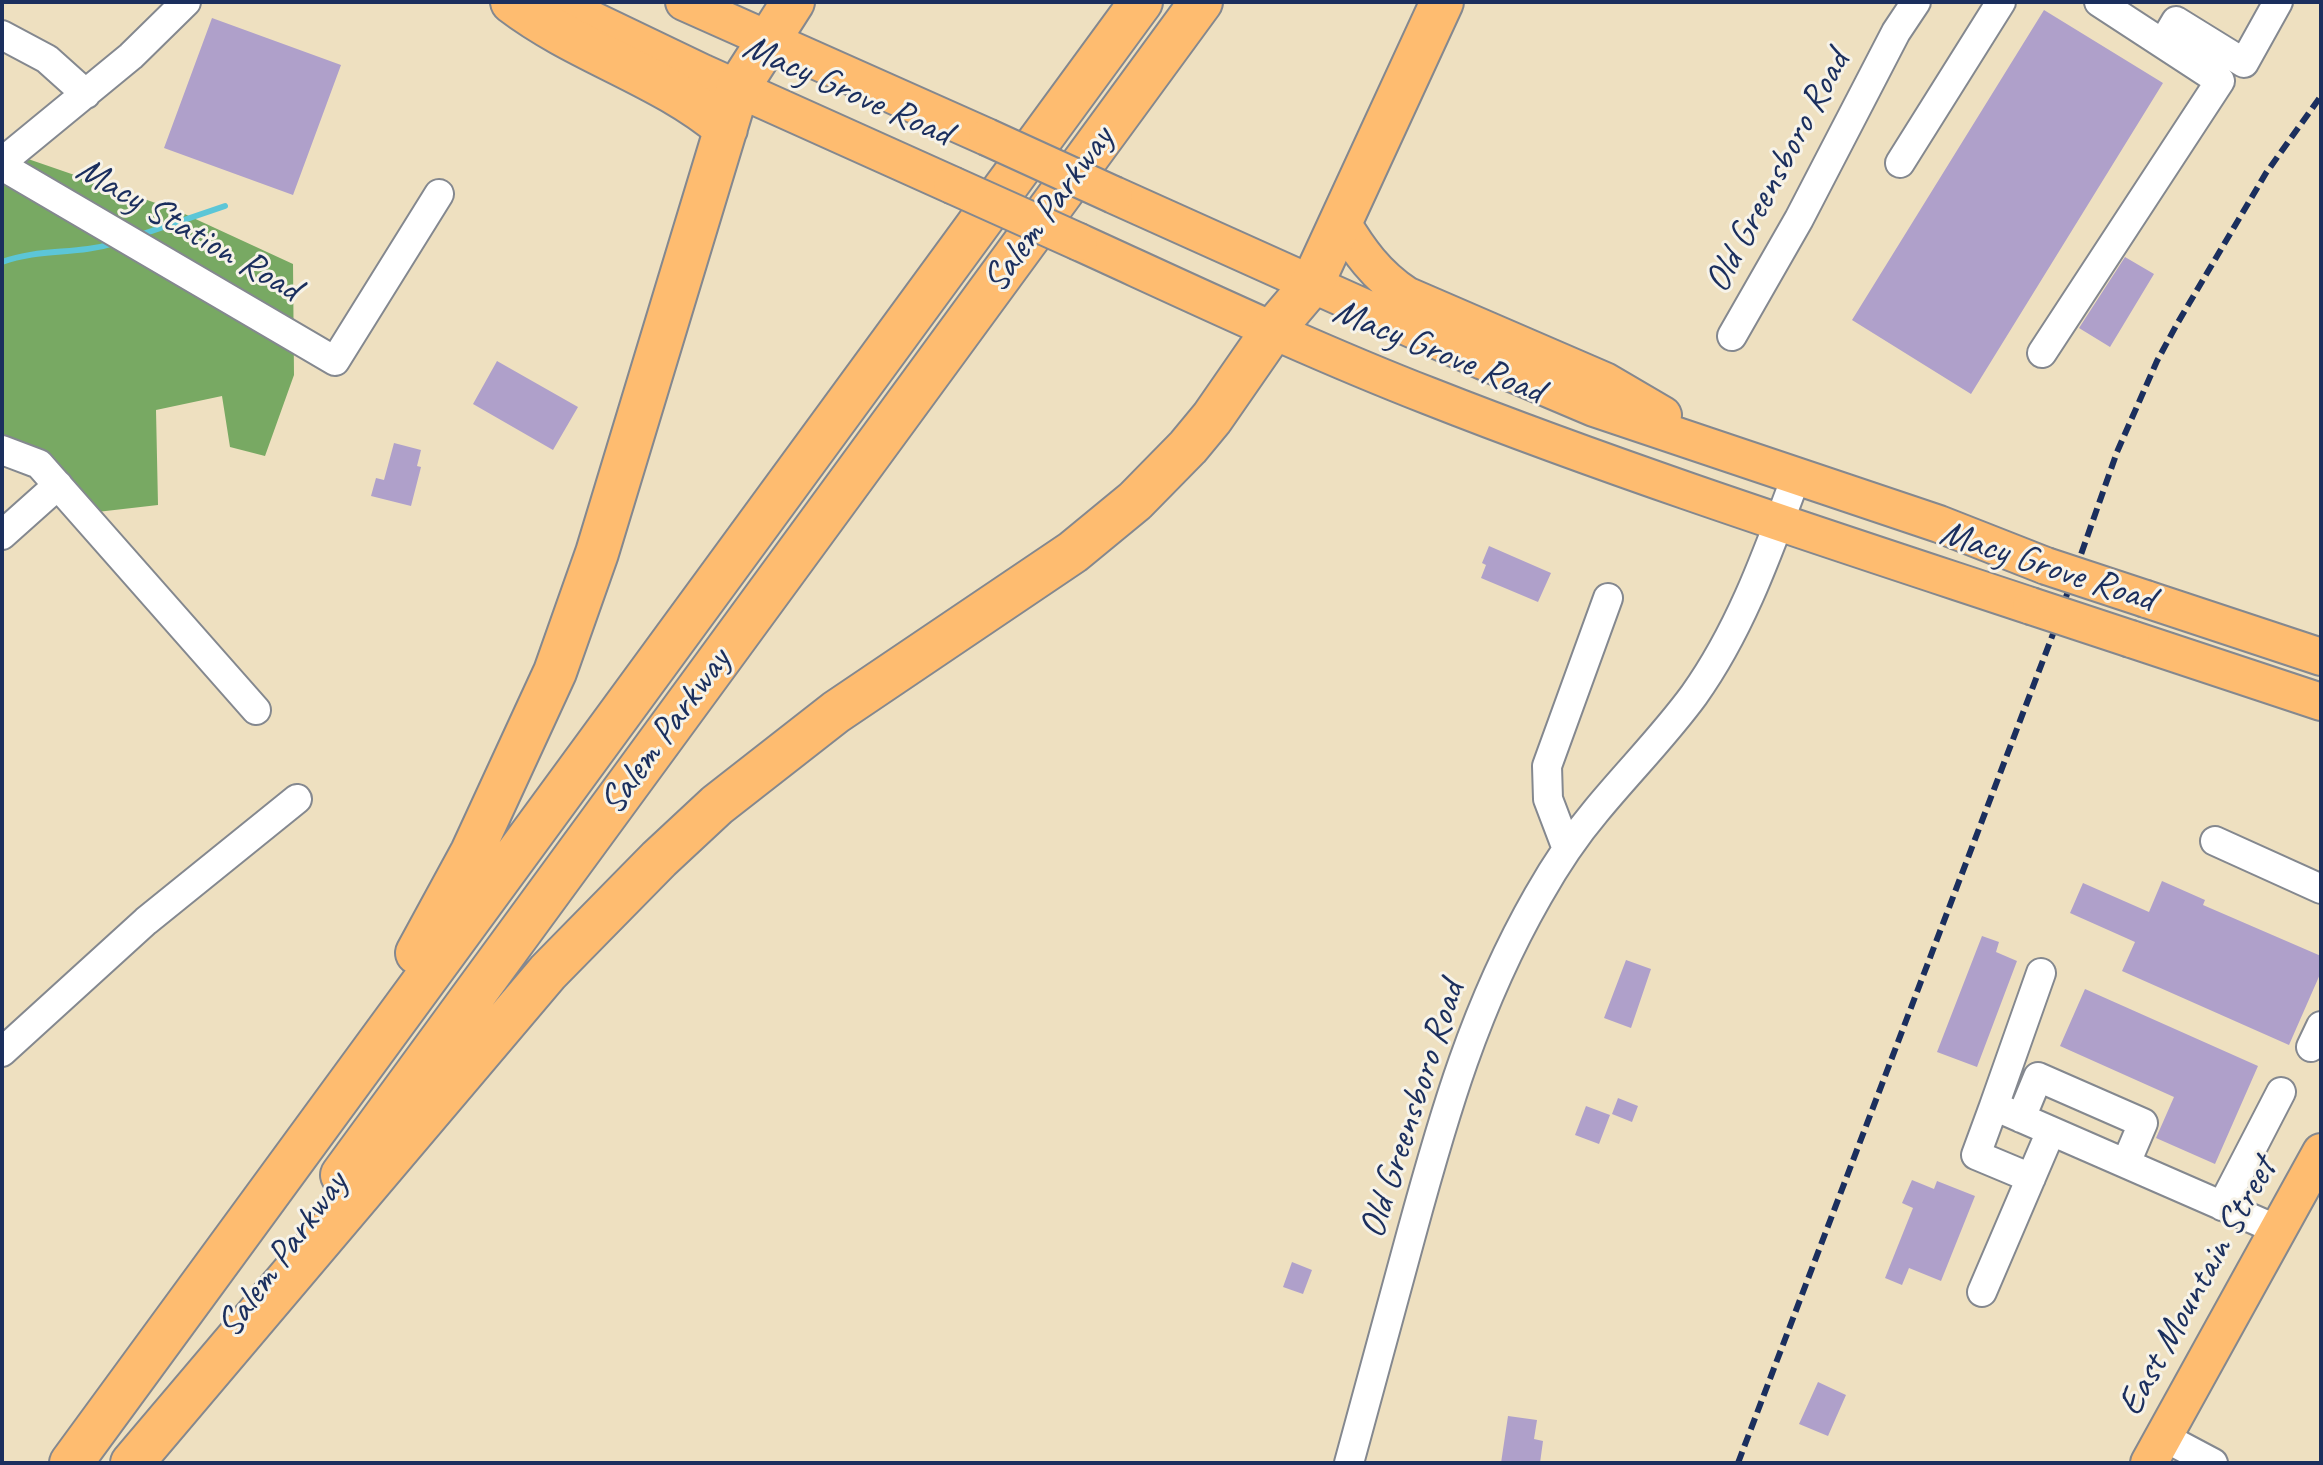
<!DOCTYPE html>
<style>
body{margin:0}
#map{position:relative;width:2323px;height:1465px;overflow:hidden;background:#eee0c0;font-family:Caveat,sans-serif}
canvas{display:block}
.frame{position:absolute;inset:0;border:4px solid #1b2f5e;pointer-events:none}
</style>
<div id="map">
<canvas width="2323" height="1465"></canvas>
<div class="frame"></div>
</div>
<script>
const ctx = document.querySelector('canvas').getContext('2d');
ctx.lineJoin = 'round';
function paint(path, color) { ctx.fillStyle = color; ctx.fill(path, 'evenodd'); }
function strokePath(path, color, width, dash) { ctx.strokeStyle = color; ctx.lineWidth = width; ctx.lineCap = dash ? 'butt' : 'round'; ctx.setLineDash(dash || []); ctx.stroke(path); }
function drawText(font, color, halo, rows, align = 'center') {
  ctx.font = font + ' Caveat,sans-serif'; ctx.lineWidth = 6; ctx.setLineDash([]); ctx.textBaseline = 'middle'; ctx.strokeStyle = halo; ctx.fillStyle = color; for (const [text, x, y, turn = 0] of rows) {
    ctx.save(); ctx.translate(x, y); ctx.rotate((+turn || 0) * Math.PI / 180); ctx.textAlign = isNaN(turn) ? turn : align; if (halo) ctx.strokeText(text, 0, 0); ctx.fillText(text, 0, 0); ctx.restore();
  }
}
paint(new Path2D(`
 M2,150L176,210L293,264L294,375L265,456L230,447L222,396L156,410L158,505L97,512L2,437Z`), '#78a963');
strokePath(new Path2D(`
 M137,236L225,206
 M2,262C40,248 77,255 115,243`), '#5cc6d7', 6);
paint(new Path2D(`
 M2044,10L2163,83L1971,394L1852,320Z
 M212,18L341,65L293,195L164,148Z
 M2125,257L2154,274L2110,347L2079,328Z
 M497,361L578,407L553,450L473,404Z
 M394,443L421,450L417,466L421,467L411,506L371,496L376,478L384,480Z
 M1489,546L1551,573L1538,602L1481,578L1486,565L1482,563Z
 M2162,881L2205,900L2203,905L2321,956V972L2289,1045L2122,971L2135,942L2070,913L2083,883L2149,912Z
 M1982,936L1999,942L1996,952L2017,961L1977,1067L1937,1052Z
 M1626,960L1651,969L1631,1028L1604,1018Z
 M2085,989L2258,1066L2215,1164L2156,1138L2174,1097L2060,1046Z
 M1618,1098L1638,1106L1632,1122L1612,1114Z
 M1586,1106L1610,1115L1599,1144L1575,1135Z
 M1912,1180L1934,1189L1937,1181L1975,1196L1941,1281L1909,1268L1902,1285L1885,1278L1913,1208L1902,1203Z
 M1292,1262L1312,1270L1303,1294L1283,1287Z
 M1818,1382L1846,1395L1828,1436L1799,1424Z
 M1508,1416L1537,1420L1534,1439L1543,1441L1540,1463H1501Z`), '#afa0ca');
const minor = new Path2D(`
 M2,35L47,59L86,94
 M2163,43L2176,21L2244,63L2278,2
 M2,162L131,56L186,2
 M1900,163L2001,2
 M2,166L335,361L439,194
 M1732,336L1799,219L1896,32L1916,2
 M2042,353L2220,81L2099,2
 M2,450L39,464L256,710
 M2,535L58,485
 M2215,841L2321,889
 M1567,849L1548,799L1547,766L1608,598
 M2311,1047L2321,1026
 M2,1052L146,921L297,799
 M1994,1106L2041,973
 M2021,1118L2038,1077L2143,1123L2126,1163
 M2031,1178L1976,1155L1994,1106L2278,1230
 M2222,1206L2281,1092
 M1982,1292L2051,1131
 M2164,1437L2213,1463
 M1349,1463C1370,1387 1391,1311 1411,1235C1444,1114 1475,1006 1538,896C1555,866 1574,837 1596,811C1628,772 1664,736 1694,695C1741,629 1768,552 1796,477`);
const major = new Path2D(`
 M555,2L703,73L952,185
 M684,2L987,137
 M1114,195L1483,361L1594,408L1939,524L2046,566
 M1341,221C1359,251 1376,275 1406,295L1605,381L1663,415
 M1079,242C1195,295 1311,350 1429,396C1627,474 1829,539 2031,606
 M2146,599L2321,657
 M2131,639L2321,702
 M2149,1463L2321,1152`);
const highway = new Path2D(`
 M512,2C579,53 663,75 726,129
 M417,953L472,852L555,672L597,553L738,88L793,2
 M342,1175L1201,2
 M71,1463L1141,2
 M132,1463L548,972L659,859L717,805L836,712L1073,552L1135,501L1188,447L1212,418L1273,330L1312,284L1442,2`);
strokePath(minor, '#84888f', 32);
strokePath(major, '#84888f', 40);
strokePath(highway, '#84888f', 46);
strokePath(minor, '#fff', 28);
strokePath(major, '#febc70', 36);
strokePath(highway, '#febc70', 42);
strokePath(new Path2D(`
 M1738,1463L2053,634L2117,452L2157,361L2177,324L2266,173L2321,96`), '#1b2f5e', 6, [12, 6]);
const majorBridge = new Path2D(`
 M987,137L1114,195
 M952,185L1079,242
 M2046,566L2146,599
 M2031,606L2131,639`);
strokePath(majorBridge, '#84888f', 40, []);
strokePath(majorBridge, '#febc70', 36);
drawText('38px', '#1b2f5e', '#f7f3e8', [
 ["Macy Grove Road",847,91,24],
 ["Old Greensboro Road",1778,172,-62],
 ["Salem Parkway",1049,210,-54],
 ["Macy Station Road",188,230,30],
 ["Macy Grove Road",1438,352,22],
 ["Macy Grove Road",2047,567,18],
 ["Salem Parkway",666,732,-54],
 ["Old Greensboro Road",1413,1110,-72],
 ["Salem Parkway",283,1255,-54],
 ["East Mountain Street",2198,1287,-61]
]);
</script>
